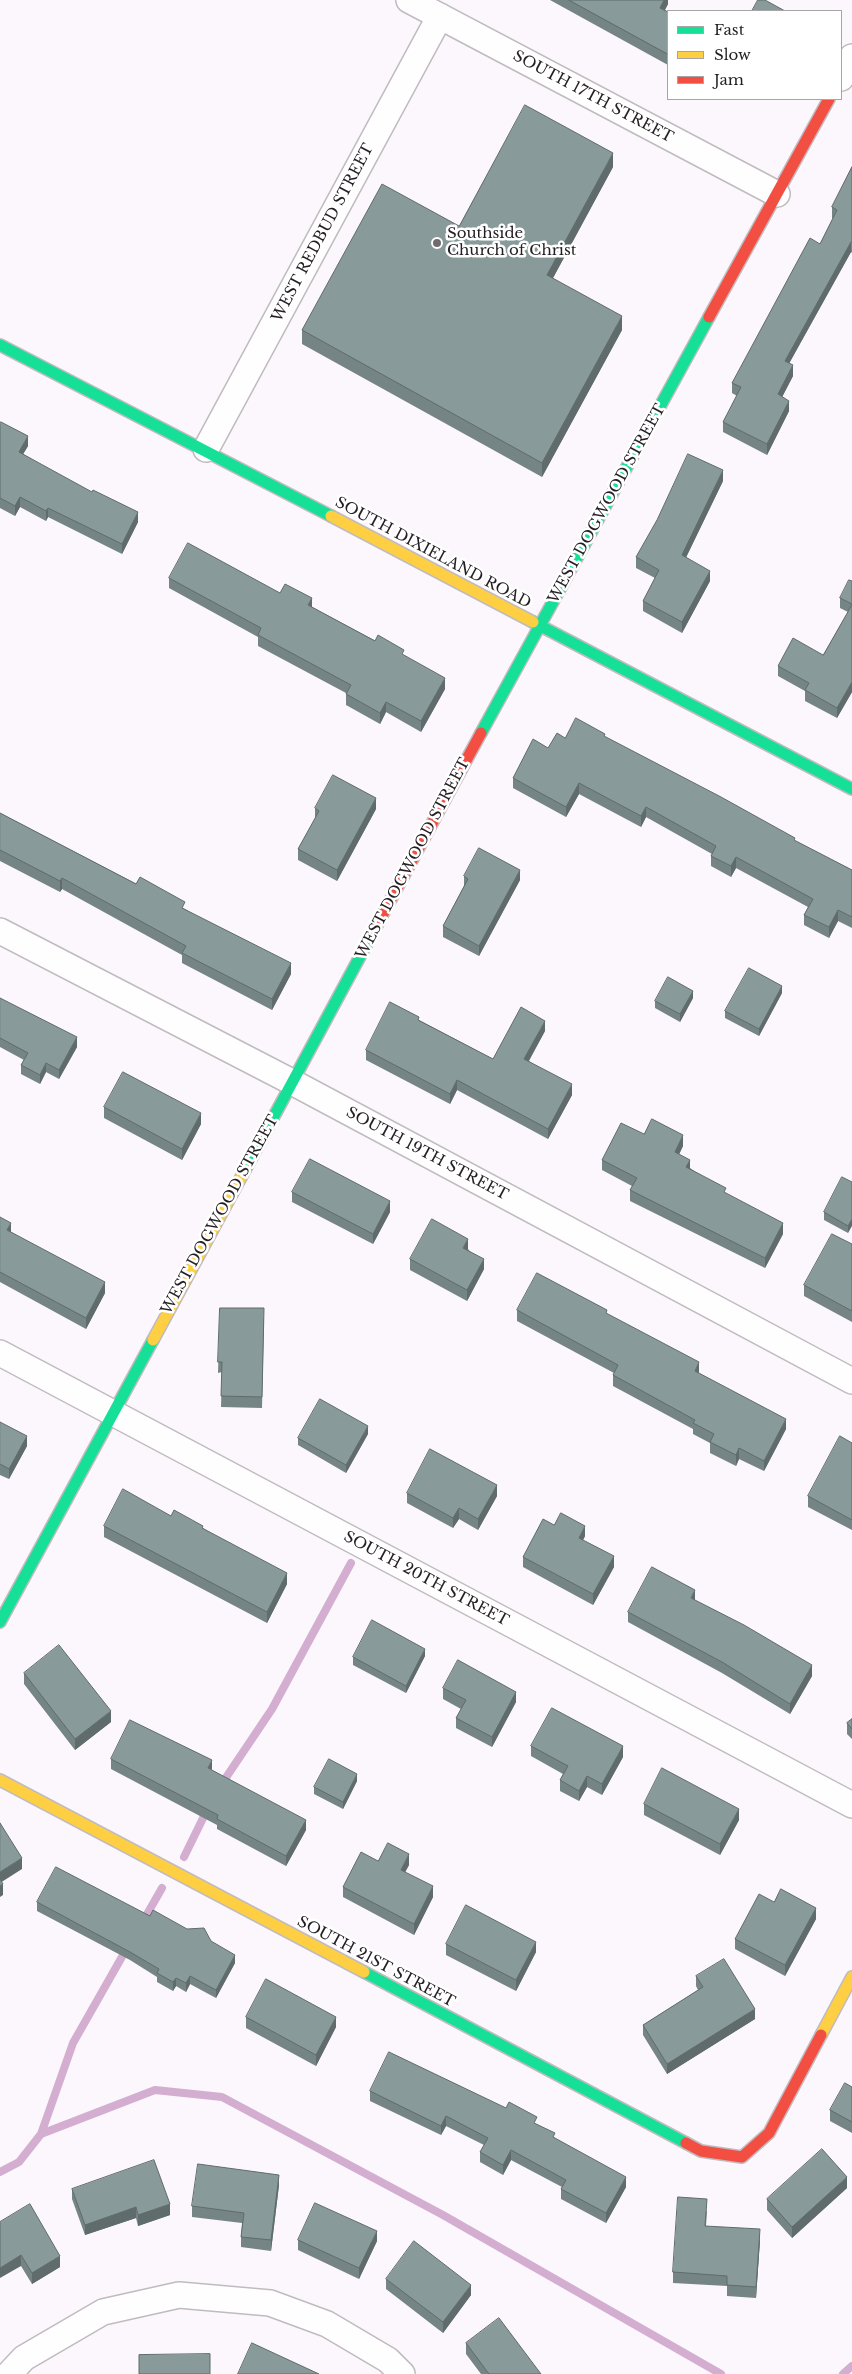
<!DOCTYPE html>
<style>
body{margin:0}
#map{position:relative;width:852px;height:2374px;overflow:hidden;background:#fcf7fc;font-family:"Libre Baskerville",serif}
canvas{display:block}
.legend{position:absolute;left:667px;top:10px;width:175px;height:90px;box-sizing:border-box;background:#fff;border:1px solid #a7a5a7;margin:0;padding:6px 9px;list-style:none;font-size:15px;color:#231f23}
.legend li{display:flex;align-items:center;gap:10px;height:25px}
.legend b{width:25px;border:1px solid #a7a5a7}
</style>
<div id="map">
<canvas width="852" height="2374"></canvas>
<ul class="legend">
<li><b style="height:6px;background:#16e098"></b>Fast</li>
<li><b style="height:6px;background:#ffcf43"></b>Slow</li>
<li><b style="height:6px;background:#f24e42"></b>Jam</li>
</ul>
</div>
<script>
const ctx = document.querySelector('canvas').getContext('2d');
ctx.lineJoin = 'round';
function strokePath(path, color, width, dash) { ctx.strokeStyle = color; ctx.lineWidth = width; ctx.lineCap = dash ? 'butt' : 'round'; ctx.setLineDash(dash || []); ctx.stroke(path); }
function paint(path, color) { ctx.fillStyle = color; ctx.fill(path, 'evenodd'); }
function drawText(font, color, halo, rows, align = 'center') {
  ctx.font = font + ' "Libre Baskerville",serif'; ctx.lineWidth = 5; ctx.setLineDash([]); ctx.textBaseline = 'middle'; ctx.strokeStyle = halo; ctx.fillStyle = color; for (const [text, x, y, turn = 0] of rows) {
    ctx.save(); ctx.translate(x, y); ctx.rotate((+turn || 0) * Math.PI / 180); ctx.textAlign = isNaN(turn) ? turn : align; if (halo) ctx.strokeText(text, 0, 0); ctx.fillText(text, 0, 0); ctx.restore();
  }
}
strokePath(new Path2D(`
 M221,1785L272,1709L351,1563
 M184,1857L207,1810
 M142,1923L162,1888
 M41,2134L73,2043L127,1948
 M0,2172L19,2162L41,2134L155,2090L222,2097L443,2215L721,2374
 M843,2374L852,2366`), '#d3aed0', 8);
const street = new Path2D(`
 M409,0L777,194
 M841,78L852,57
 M206,449L440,16
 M0,931L292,1082L852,1381
 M0,1353L852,1805
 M9,2374L24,2358L103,2312L179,2295L270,2303L327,2324L388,2360L402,2374`);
const fast = new Path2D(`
 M0,345L331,516
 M533,622L852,789
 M481,733L709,317
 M245,1170L377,925
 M0,1622L153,1340
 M364,1972L686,2143`);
const slow = new Path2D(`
 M331,516L533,622
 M153,1340L245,1170
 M0,1780L364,1972
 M821,2035L852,1977`);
const jam = new Path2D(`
 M709,317L829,99
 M377,925L481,733
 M686,2143L701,2151L742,2157L769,2133L821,2035`);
strokePath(street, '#c0bbbf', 28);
strokePath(fast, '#c0bbbf', 14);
strokePath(slow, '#c0bbbf', 14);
strokePath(jam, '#c0bbbf', 14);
strokePath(street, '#fffeff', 25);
strokePath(fast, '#16e098', 11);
strokePath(slow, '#ffcf43', 11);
strokePath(jam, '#f24e42', 11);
paint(new Path2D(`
 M550,0H668V4L665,10L668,12V65Z
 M613,167L553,278L622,330L542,477L302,344V330L459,226Z
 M852,167V253L851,252L789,363L793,376L782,397L789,411L767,455L723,432V422L737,396L732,393V383L820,244L833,218H832V207Z
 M0,424L28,446L23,454L138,522L122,554L48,517L46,521L20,507L15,516L0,508Z
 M723,481L686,557L710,581L682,633L643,611V601L655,578L636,568V557Z
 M169,578L280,593L312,607L404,656L445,689L421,732L386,712L380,724L346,705V693L258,646V637L169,588Z
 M852,581V692L837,718L805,701V691L778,676V666L823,655L848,612L840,608V598Z
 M605,737L795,841L852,870V928L838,921L829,938L804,925V915L808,907L736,868L731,877L711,866V856L712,854L646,817L641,827L579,794L566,817L513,788V778L548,748L565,738Z
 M315,808L376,809L337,881L298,860V849L315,819Z
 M0,813L185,909L291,974L272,1010L182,963V955L62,889L60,892L0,861Z
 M464,876L520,880L479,956L443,937V926L464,886Z
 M782,993L759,1036L725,1018V1011Z
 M0,998L77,1047L59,1079L46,1072L40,1084L21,1074V1065L24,1060L0,1047Z
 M693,998L680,1022L655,1008V1001Z
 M419,1020L493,1059L545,1031L529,1061L572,1095L548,1139L457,1090L450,1104L366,1060V1050Z
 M104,1107L201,1124L182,1160L104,1118Z
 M683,1146L679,1154L690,1168L783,1234L765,1268L630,1201V1190L632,1186L602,1170V1160Z
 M852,1182L848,1233L824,1220V1212Z
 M292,1192L390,1212L373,1244L292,1202Z
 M0,1217L11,1232L105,1293L86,1329L0,1282Z
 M852,1244V1322L804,1296V1285Z
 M468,1249L484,1269L467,1301L410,1270V1259Z
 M220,1308L264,1319L262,1408L221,1407L222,1372L218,1373Z
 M517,1310L607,1314L699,1372V1373L786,1429L764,1471L739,1459L736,1466L710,1453V1443L693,1434V1429L613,1386V1375L614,1373L517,1321Z
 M0,1422L27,1446L9,1479L0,1475Z
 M368,1434L346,1473L298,1445V1438Z
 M852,1443V1530L808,1507V1496Z
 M407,1493L497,1496L478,1530L459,1519L453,1528L407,1503Z
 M171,1516L203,1528L287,1584L267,1623L104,1537V1526Z
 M554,1525L585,1536L583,1540L614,1567L593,1605L523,1567V1557Z
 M695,1601L812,1676L790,1714L722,1673L628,1622V1612Z
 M425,1656L406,1693L353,1665V1657Z
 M24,1673L111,1722L75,1750L24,1684Z
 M443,1688L516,1702L492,1747L456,1728V1718L461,1709L443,1699Z
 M852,1719V1739L847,1734V1723Z
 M531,1746L623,1757L602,1795L587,1787L579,1801L560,1791V1780L563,1774L531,1756Z
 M111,1759L212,1770L306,1830L286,1866L217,1829V1825L111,1769Z
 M357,1781L343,1809L314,1794V1787Z
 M644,1804L739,1820L720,1855L644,1815Z
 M378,1861L409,1865L405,1872L433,1897L414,1935L343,1897V1887Z
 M37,1902L150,1916L211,1941L235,1963L216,1998L190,1984L186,1992L176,1986L173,1991L157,1982V1977L130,1960L37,1911Z
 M774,1902L816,1919L785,1976L735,1949V1939Z
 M446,1944L536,1952L516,1991L446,1955Z
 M696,1976L755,2019L667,2074L643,2035V2025L698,1990L696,1986Z
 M246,2017L336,2027L316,2066L246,2028Z
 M852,2087V2133L830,2121V2110Z
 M370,2091L537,2124L555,2138L626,2187L606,2223L561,2199V2189L562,2187L511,2160L503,2175L480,2162V2152L484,2145L446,2126L441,2135L370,2101Z
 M279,2185L271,2251L241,2247V2237L242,2223L192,2217V2206Z
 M847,2188L792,2238L767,2210V2199Z
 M72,2189L170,2215L138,2226L136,2218L85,2235L72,2199Z
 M707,2210L706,2226L760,2240L756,2298L727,2296V2286L673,2283V2272Z
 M0,2222L60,2267L32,2284L21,2266Z
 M298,2240L377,2241L359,2279L298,2250Z
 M386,2279L471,2295L443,2333L386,2289Z
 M466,2343L541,2374H481L466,2354Z`), '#758484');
paint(new Path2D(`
 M664,0H668V4L660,19V8Z
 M613,153V167L547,289V275Z
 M851,242V252L785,371V361Z
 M622,316V330L542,477V463Z
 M793,365V376L778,405V394Z
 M789,401V411L767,455V444Z
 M28,436V446L19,461V452Z
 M723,470V481L682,566V555Z
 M20,497V507L15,516V506Z
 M48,508V517L46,521V511Z
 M138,512V522L122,554V544Z
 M710,571V581L682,633V622Z
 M312,598V609L308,605Z
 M445,678V689L421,732V721Z
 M852,682V692L837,718V708Z
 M386,702V712L380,724V713Z
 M579,783V794L566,817V807Z
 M376,798V809L337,881V870Z
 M646,807V817L641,827V816Z
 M736,857V868L731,877V866Z
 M520,870V880L479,956V946Z
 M62,878V889L60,892V881Z
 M838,910V921L829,938V927Z
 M291,963V974L272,1010V999Z
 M782,986V993L759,1036V1029Z
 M693,991V998L680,1022V1014Z
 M545,1021V1031L524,1069V1059Z
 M77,1037V1047L59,1079V1070Z
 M46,1063V1072L40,1084V1075Z
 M457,1080V1090L450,1104V1094Z
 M572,1084V1095L548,1139V1129Z
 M201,1113V1124L182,1160V1149Z
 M683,1135V1146L675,1163V1152Z
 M690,1160V1171L686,1167Z
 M390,1201V1212L373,1244V1234Z
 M852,1219V1226L848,1233V1226Z
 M11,1223V1233L7,1230Z
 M783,1223V1234L765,1268V1258Z
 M468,1239V1249L463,1258V1248Z
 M484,1259V1269L467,1301V1290Z
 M105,1282V1293L86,1329V1318Z
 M699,1362V1372L695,1382V1371Z
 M786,1419V1429L764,1471V1461Z
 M368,1426V1434L346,1473V1465Z
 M27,1436V1446L9,1479V1469Z
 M739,1448V1459L736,1466V1455Z
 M497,1485V1496L478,1530V1519Z
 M459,1508V1519L453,1528V1518Z
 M585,1526V1536L579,1548V1538Z
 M614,1556V1567L593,1605V1594Z
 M287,1573V1584L267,1623V1612Z
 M695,1590V1601L691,1598Z
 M425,1649V1656L406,1693V1686Z
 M812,1665V1676L790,1714V1704Z
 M516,1692V1702L492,1747V1737Z
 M111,1711V1722L75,1750V1739Z
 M623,1746V1757L602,1795V1784Z
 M212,1760V1770L208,1768Z
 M357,1774V1781L343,1809V1802Z
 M587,1776V1787L579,1801V1791Z
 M739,1809V1820L720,1855V1844Z
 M306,1820V1830L286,1866V1856Z
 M409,1854V1865L401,1880V1870Z
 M22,1858V1869L0,1883V1872Z
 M3,1884V1895L0,1897V1886Z
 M433,1886V1897L414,1935V1924Z
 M816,1908V1919L785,1976V1965Z
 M536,1942V1952L516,1991V1980Z
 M235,1955V1963L216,1998V1990Z
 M190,1976V1984L186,1992V1983Z
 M176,1978V1986L173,1991V1982Z
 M755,2009V2019L667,2074V2064Z
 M336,2017V2027L316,2066V2055Z
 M446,2116V2126L441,2135V2126Z
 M511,2150V2160L503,2175V2165Z
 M279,2175V2185L271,2251V2240Z
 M626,2177V2187L606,2223V2213Z
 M847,2177V2188L792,2238V2227Z
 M170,2204V2215L138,2226V2215Z
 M136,2207V2218L85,2235V2225Z
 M760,2229V2240L756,2298V2287Z
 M377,2231V2241L359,2279V2268Z
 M21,2255V2266L0,2278V2268Z
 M60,2256V2267L32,2284V2273Z
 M471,2285V2295L443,2333V2322Z`), '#5f6c6b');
const building = new Path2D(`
 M569,0H664L660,8L668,12V54Z
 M758,0H765L785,11H752Z
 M525,105L613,153L547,275L622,316L542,463L302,330L382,184L459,226Z
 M852,167V242H851L785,361L793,365L778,394L789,401L767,444L723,422L741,387L732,383L810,238L820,244L837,210L832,207Z
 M1,422L28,436L19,452L92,492L93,490L138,512L122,544L48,508L46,511L20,497L15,506L0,498V424Z
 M688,454L723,470L682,555L710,571L682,622L643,601L659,570L636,557L657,520Z
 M188,543L280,593L285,584L312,598L308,605L375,641L378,635L404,650L402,654L445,678L421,721L386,702L380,713L346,694L351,685L258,635L261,628L169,578Z
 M849,580L852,581V604L840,598Z
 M852,605V682L837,708L805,690L809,683L778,666L793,638L823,655Z
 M576,718L605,734L604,736L721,797L795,838L794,840L852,870V917L838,910L829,927L804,915L813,899L736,857L731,866L711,856L716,846L646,807L641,816L579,783L566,807L513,778L533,739L548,748L557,733L565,738Z
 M333,775L376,798L337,870L298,849L319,811L315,808Z
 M0,813L136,884L140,877L185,902L182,908L291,963L272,999L182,953L186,946L62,878L60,881L0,850Z
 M479,848L520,870L479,946L443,926L468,879L464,876Z
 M749,968L782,986L759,1029L725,1011Z
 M668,977L693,991L680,1014L655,1001Z
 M0,998L77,1037L59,1070L46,1063L40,1075L21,1065L28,1053L0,1038Z
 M390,1002L419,1017L418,1020L493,1059L521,1007L545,1021L524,1059L572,1084L548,1129L457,1080L450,1094L366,1050Z
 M123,1072L201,1113L182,1149L104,1107Z
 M652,1119L683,1135L675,1152L690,1160L686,1167L726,1188L724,1192L783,1223L765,1258L630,1190L637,1178L602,1160L621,1123L644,1134Z
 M310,1159L390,1201L373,1234L292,1192Z
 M842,1177L852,1182V1219L848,1226L824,1212Z
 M0,1217L11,1223L7,1230L105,1282L86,1318L0,1272Z
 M432,1219L468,1239L463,1248L484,1259L467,1290L410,1259Z
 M832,1234L852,1244V1311L804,1285Z
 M537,1273L607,1310L606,1313L699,1362L695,1371L786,1419L764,1461L739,1448L736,1455L710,1442L714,1434L693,1423L695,1420L613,1375L618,1365L517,1310Z
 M220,1308H264L262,1397L221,1396L222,1362H218Z
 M320,1399L368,1426L346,1465L298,1438Z
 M0,1422L27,1436L9,1469L0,1464Z
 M840,1436L852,1443V1520L808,1496Z
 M430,1449L497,1485L478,1519L459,1508L453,1518L407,1493Z
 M123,1489L171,1516L174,1510L203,1526L202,1528L287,1573L267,1612L104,1526Z
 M561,1513L585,1526L579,1538L614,1556L593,1594L523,1557L543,1519L554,1525Z
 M652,1567L695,1590L691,1598L744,1625L812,1665L790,1704L722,1662L628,1612Z
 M372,1620L425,1649L406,1686L353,1657Z
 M59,1645L111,1711L75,1739L24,1673Z
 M458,1660L516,1692L492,1737L456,1718L466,1700L443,1688Z
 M552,1708L623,1746L602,1784L587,1776L579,1791L560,1780L568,1766L531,1746Z
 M852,1719V1729L847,1723Z
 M130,1720L212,1760L208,1768L306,1820L286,1856L217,1819L218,1815L111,1759Z
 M329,1759L357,1774L343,1802L314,1787Z
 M662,1768L739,1809L720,1844L644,1804Z
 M0,1823L22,1858L0,1872Z
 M388,1843L409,1854L401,1870L433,1886L414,1924L343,1887L361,1852L378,1861Z
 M56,1867L150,1916L153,1910L187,1929L204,1928L211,1941L235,1955L216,1990L190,1976L186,1983L176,1978L173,1982L157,1973L159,1969L130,1952L37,1902Z
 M0,1879L3,1884L0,1886Z
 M781,1889L816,1908L785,1965L735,1939L759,1894L774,1902Z
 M466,1905L536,1942L516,1980L446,1944Z
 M724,1959L755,2009L667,2064L643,2025L703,1987L696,1976Z
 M266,1979L336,2017L316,2055L246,2017Z
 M389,2052L506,2108L509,2102L537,2117L534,2123L555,2133L553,2137L626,2177L606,2213L561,2189L566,2180L511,2150L503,2165L480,2152L488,2138L446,2116L441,2126L370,2091Z
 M845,2083L852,2087V2122L830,2110Z
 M822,2149L847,2177L792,2227L767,2199Z
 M154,2160L170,2204L138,2215L136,2207L85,2225L72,2189Z
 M198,2164L279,2175L271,2240L241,2237L244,2213L192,2206Z
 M678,2197L707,2199L705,2226L760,2229L756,2287L727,2285V2276L673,2272Z
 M315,2203L377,2231L359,2268L298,2240Z
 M30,2204L60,2256L32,2273L21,2255L0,2268V2222Z
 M414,2241L471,2285L443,2322L386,2279Z
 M499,2318L541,2374H489L466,2343Z
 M252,2343L319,2374H238Z
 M210,2354V2374H139V2355Z`);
paint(building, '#889a99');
strokePath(building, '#5f6c6b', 1);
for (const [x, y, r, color] of [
 [437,243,5,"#6f6b6f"]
]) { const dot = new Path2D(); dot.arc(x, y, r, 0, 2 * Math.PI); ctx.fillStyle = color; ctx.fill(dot); strokePath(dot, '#fff', 2); }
drawText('15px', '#231f23', '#fff', [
 ["SOUTH 17TH STREET",593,97,28],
 ["WEST REDBUD STREET",323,233,-62],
 ["WEST DOGWOOD STREET",607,504,-61],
 ["SOUTH DIXIELAND ROAD",433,553,28],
 ["WEST DOGWOOD STREET",413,859,-62],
 ["SOUTH 19TH STREET",427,1154,28],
 ["WEST DOGWOOD STREET",220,1215,-61],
 ["SOUTH 20TH STREET",426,1579,28],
 ["SOUTH 21ST STREET",376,1962,28]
]);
drawText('15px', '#231f23', '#fff', [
 ["Southside",447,234],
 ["Church of Christ",447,251]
], 'left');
</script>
